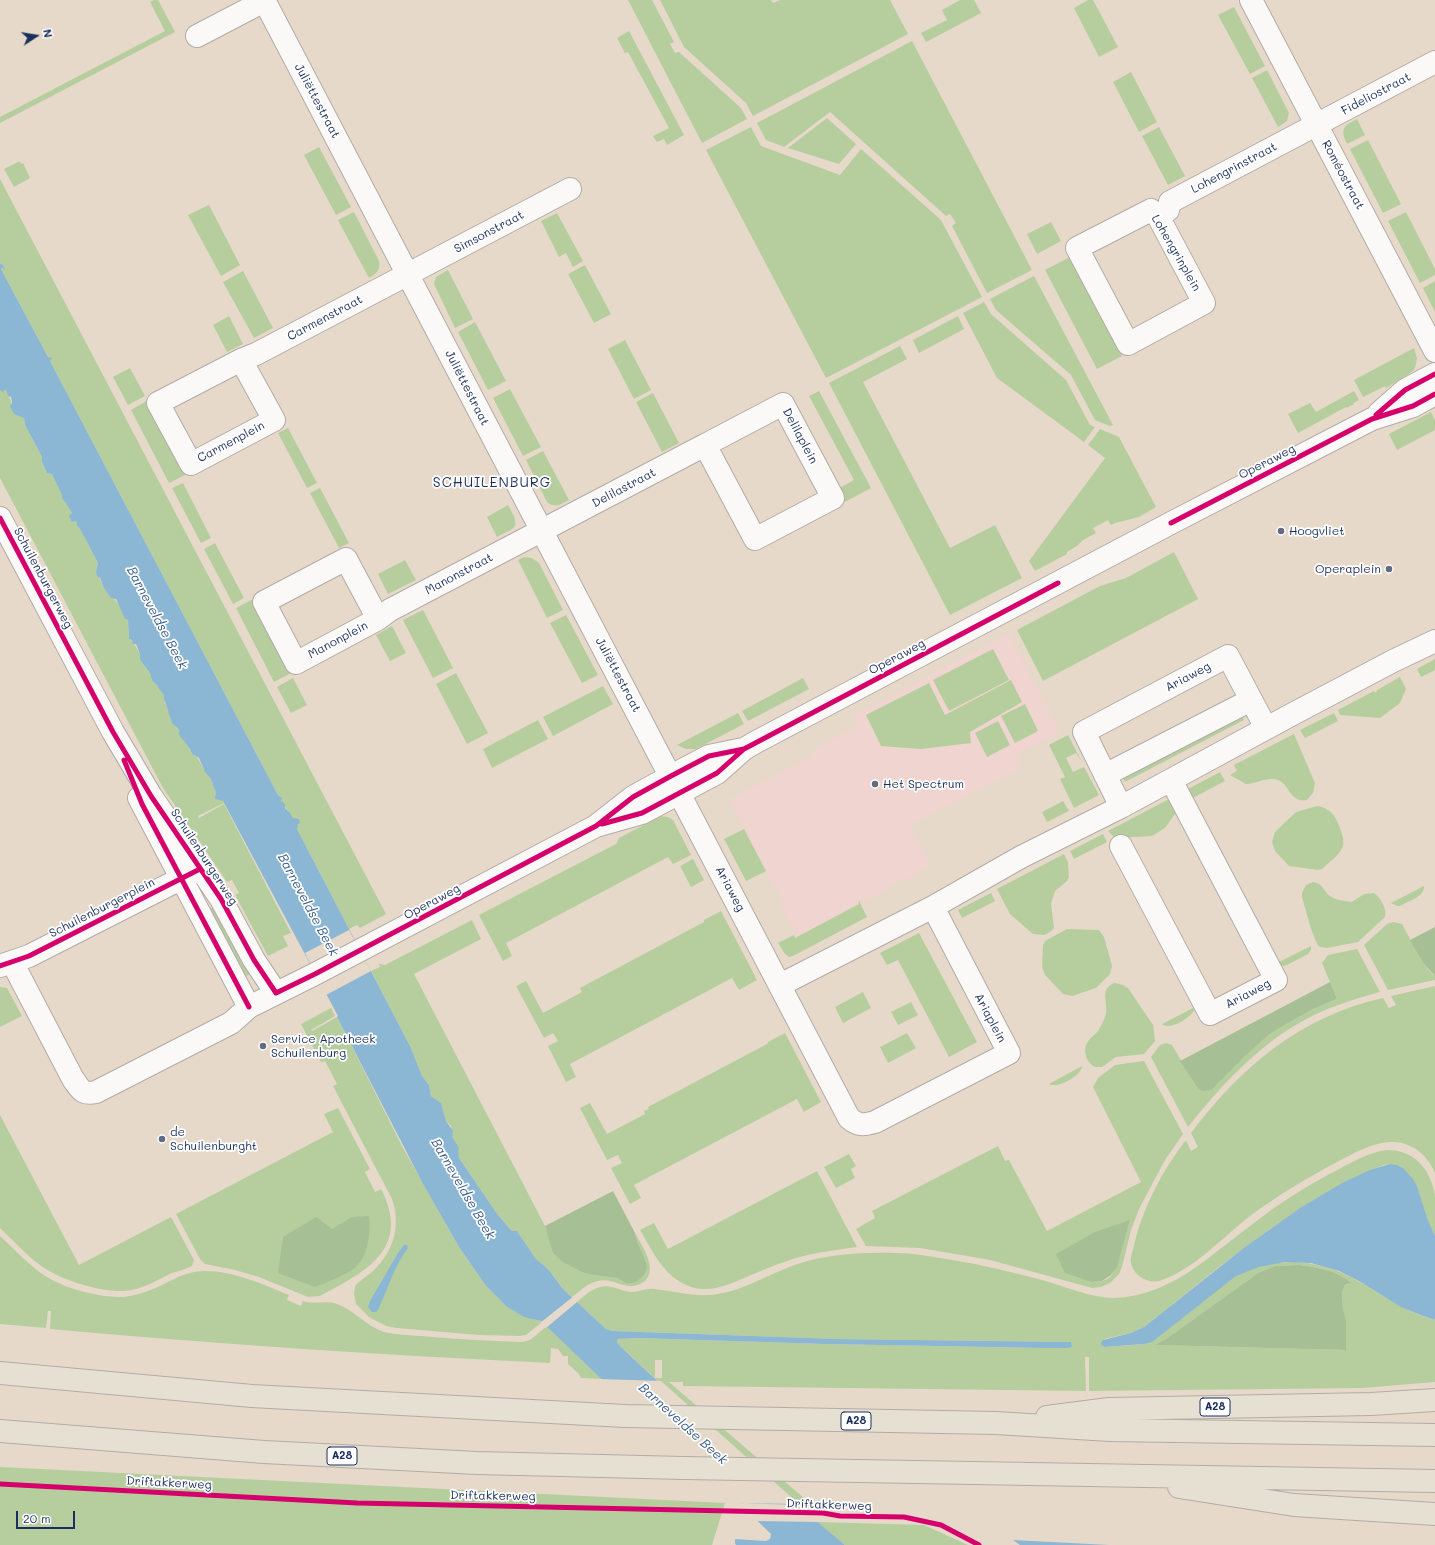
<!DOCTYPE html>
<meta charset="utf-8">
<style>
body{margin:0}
#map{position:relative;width:1435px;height:1545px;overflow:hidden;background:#e6d9ca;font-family:Mali,sans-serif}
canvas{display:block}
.north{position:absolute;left:16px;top:16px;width:40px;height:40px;-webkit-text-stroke:3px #fff;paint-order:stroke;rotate:78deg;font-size:11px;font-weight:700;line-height:16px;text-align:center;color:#1b2f5e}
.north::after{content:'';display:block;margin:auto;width:14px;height:18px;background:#1b2f5e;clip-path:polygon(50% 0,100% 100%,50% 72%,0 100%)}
.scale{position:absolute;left:16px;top:1511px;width:59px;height:18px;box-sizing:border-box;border:2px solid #1b2f5e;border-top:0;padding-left:5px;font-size:12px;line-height:14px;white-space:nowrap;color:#1b2f5e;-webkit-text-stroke:3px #fff;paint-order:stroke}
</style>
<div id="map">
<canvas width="1435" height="1545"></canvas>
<div class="north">N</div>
<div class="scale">20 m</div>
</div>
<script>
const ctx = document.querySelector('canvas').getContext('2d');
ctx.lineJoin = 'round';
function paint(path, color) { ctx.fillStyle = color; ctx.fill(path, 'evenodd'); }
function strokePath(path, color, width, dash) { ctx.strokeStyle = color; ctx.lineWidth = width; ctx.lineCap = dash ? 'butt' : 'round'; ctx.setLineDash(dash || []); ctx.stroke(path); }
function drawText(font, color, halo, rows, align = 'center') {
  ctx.font = font + ' Mali,sans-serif'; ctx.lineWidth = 3.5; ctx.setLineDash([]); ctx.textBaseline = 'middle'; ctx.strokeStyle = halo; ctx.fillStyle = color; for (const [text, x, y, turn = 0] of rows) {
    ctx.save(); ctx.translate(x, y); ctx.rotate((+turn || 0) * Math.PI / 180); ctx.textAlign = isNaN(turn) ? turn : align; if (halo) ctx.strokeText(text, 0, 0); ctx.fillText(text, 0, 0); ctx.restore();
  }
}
paint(new Path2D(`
 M1009,634L1060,733L1017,754L1022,768L910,825L931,866L797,936L779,903L782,901L729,800L813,755L811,751L858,726L853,716Z`), '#efd4d0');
paint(new Path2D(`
 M154,0H158L175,32L0,123V117L165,31L150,2Z
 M628,0H652L674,42L670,44L675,53L679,52L741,108L747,119L702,143Z
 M660,0H771L773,3L780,0H890L908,34L753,116L746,103L684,47Z
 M960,0H974L981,13L926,42L921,33L947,20L942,10Z
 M1088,0H1093L1118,47L1099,57L1074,8Z
 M1234,7L1265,66L1250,74L1218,15Z
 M629,31L684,135L667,145L664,139L657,142L653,136L669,128L628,52L625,53L617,38Z
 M912,41L1032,270L987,293L952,226L956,223L950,214L946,216L830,112L784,147L766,140L757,123Z
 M1267,70L1289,113L1287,121L1278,127L1252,78Z
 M1131,72L1157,122L1139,132L1113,82Z
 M827,118L856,144L839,164L788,148Z
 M1357,119L1365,135L1347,144C1340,129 1343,126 1357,119Z
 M751,127L761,146L840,175L861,149L941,220L982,297L826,378L706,150Z
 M1159,127L1185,176L1168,185L1142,136Z
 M1368,140L1401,204L1383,213L1350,149Z
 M319,147L351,207L336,215L304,155Z
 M20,161L21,164L23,163L30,178L14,187L4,169Z
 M0,179L386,914L360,928L357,925L349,929L297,829L296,819L293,818L281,801L280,796L278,795L50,361L51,358L48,357L1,269L3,265L0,263Z
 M209,205L240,265L221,276L188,215Z
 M354,212L379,261C381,270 376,274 369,278L338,220Z
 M1406,212L1435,269V275L1420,283L1388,221Z
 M557,213L583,261L573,267L566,253L559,257L541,221Z
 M1051,222L1061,241L1037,254L1027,234Z
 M1070,257L1122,356L1097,369L1045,270Z
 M585,265L611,314L594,323L568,274Z
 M448,270L473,319L455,328L434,284L436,277Z
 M243,271L273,328L254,338L223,282Z
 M1034,276L1113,425L1110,426L1095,420L1071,375L996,310L990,299Z
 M1435,281V312L1423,288Z
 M984,302L991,314L1066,380L1090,425L1095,427L1084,442L997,378L963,313Z
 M229,316L243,344L227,352L213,325Z
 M958,316L964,329L919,353L913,340Z
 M475,322L506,381L488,390L458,332Z
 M625,340L651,390L634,399L608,349Z
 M900,346L907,359L863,382L950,548L995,525L1022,578L950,615L829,383Z
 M1414,348L1417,358L1416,364L1414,370L1407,375L1386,388L1385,386L1363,397L1354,380Z
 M130,368L145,396L128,405L113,377Z
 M510,389L541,447L523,456L493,398Z
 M0,390H6C10,396 12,409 15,412C17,414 21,416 24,418L25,425L42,457V462L47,473L52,474L76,521L77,526L80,529L98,563L96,571C99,576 100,581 103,585C114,599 119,602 125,619L128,620L129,639L132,640L140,654V660L150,673L152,681L157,685L159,689L164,695V700L176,728L179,730C180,739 189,745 192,754C200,758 200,764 205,771C207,774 209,776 211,779C215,787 215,797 224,800V803L198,816L199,818L224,804L291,933L283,936L288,946L268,956L235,895L239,893L232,880L227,882L163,788L0,478Z
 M819,391L871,488L845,502L838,489L854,480L809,396Z
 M1354,391L1359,400L1353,403L1354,404L1347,408L1346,407L1298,433L1288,414L1310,403L1316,412Z
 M653,393L679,443L662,452L636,402Z
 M148,400L187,474L169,483L131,410Z
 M1431,412L1435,420V430L1397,450L1389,434Z
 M288,428L317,483L307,488L278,433Z
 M1100,429L1119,437L1156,507L1139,517L1115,523L1111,525L1108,520L1093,528L1096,533L1083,540L1077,546L1067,552V554L1035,571L1029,561L1105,458L1088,445Z
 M543,451L569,500C561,504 555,509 547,502L526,460Z
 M183,483L211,538L201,543L172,488Z
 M320,488L349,543L339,548L310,493Z
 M508,505C520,527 519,526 497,537L487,517Z
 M215,543L244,598L233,604L204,549Z
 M1174,552L1198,599L1043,681L1017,630L1100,586L1126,578Z
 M524,557L532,558L539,563L563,610L547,618L518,560Z
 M405,560L416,580L388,594L378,574Z
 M253,599L291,673L274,682L236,608Z
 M423,610L453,668L433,678L403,620Z
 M566,615L598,675L582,683L550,623Z
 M392,626L406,653L390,661L376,635Z
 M993,649L1009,680L949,711L933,680Z
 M1435,659V670L1421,677L1417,669Z
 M456,673L488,733L467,744L436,684Z
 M1400,677L1406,689L1400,703L1380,718L1340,715L1338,710L1374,691L1375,693L1377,691V690Z
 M293,678L307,705L291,713L277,687Z
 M803,678L809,689L748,721L742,711Z
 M1011,680L1022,702L970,732L971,743L921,749L881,746L866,715L929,683L945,715Z
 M603,686L613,704L553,736L543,717Z
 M1025,704L1038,731L1015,743L1001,716Z
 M738,713L744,724L696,749H686L677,745Z
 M1334,713L1338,721L1305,738L1300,730Z
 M1240,714L1244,720L1125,782L1122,776Z
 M538,720L548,739L492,768L483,749Z
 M998,721L1010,745L987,757L975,733Z
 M1294,734L1315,783L1313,793L1307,800C1291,803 1290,787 1280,781C1269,775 1257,784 1246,784L1230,775L1237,771L1234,765Z
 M1068,735L1083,764L1076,753L1066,758L1073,772L1084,767L1099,795L1074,808L1060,779L1065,777L1049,745Z
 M1220,772L1225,781L1191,799L1186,790Z
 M1169,799L1177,811L1165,828L1152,836L1115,838L1108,831Z
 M1063,801L1069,811L1047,822L1042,812Z
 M1317,806C1333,808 1338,821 1342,834C1343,838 1344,842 1343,846C1340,855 1328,863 1322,869L1318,870L1289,866L1275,851L1272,842L1275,832L1296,812Z
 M661,816L668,817L673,820L691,855L673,864L668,857L506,943L512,956L503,961L479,915L616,844L619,838Z
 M744,829L766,871L746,881L724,839Z
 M1103,834L1107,842L1074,859L1070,851Z
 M1064,854L1068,862L1069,877L1067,881L1055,891L1051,904L1054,928L1050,932L1044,935L1033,934L1010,914L997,889Z
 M693,859L704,880L691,887L680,866Z
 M1313,882C1323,883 1323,891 1330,896C1335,900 1345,901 1352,902L1364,894L1374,893C1381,898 1387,909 1385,917L1358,942L1327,948L1320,947L1317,944L1311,929L1302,897V893L1306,885Z
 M1424,886C1425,897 1408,901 1400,906H1397L1391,903Z
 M991,893L995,901L962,918L958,910Z
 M859,901L867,917L793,956L789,957L785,954L778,943L794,935L795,938L859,904L858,902Z
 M218,905L254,972L240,979L205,911Z
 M721,911L757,980L739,990L732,978L570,1064L576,1077L566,1082L548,1046L558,1041L553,1033L544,1038L516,986L526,981L543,1013L582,992L580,988L704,922V920Z
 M472,920L481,939L414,974L545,1226L554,1253L593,1275L617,1278L626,1283L646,1261L636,1238L635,1233C642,1246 658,1268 645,1281C641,1284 636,1286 631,1286C619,1286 611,1278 598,1281C588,1283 580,1291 572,1297L563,1289L548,1269L536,1259L517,1231H512L498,1215L459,1158L452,1137L451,1126L446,1121L441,1103L431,1096L429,1085L422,1076L411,1048L371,971L380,967L379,964L385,965Z
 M1393,922L1402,924L1423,963L1433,975L1435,974V980L1388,990L1364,945L1387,924Z
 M1067,929L1099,930L1104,937L1112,966L1110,974L1096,988L1072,996L1063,994L1045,975L1042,967L1043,945L1045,941Z
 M919,933L977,1042L949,1057L898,960L887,965L880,953Z
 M1311,946V950L1308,954L1287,965L1282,966L1277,963Z
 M1357,949L1380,992C1358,998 1335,1005 1314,1015C1263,1040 1223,1083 1188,1127L1151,1057L1160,1045L1166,1043L1172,1045L1197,1087L1245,1056L1271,1033L1313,1009L1337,999L1322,963L1328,955Z
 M1115,983L1123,985L1128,988L1153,1025L1155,1041L1144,1054L1116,1057L1102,1067H1095C1085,1062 1082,1048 1089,1040C1092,1036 1096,1034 1098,1031C1101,1026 1105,1019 1106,1013C1108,1002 1099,988 1115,983Z
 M1435,986V1173C1430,1162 1424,1154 1414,1148C1387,1133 1361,1150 1337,1162C1307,1178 1277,1196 1250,1216C1224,1236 1193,1270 1162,1280C1155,1283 1145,1281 1139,1276C1135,1273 1132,1268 1131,1263C1130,1257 1133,1251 1134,1245C1143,1207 1162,1171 1186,1140L1191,1151L1198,1147L1191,1133C1241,1067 1301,1016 1383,998L1389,1008L1396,1005L1391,996Z
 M0,987L7,988L22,1016L0,1027Z
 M863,992L871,1008L843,1023L835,1007Z
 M911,1002L918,1015L898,1025L891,1012Z
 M1195,1007C1194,1017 1170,1031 1162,1024Z
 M331,1008L335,1016L311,1030L312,1031L337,1017L402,1146L459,1247L486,1286L506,1306L542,1322L526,1335L520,1336L478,1335L397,1328L386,1326L369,1317L356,1304L354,1294L355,1286C361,1279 368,1276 374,1270C394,1251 401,1225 392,1199L333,1086L337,1084L325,1061L321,1062L301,1024Z
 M785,1033L821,1102L804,1112L797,1099L634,1185L641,1198L630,1204L611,1168L622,1163L618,1155L607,1160L580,1108L590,1103L607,1134L645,1114L644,1111L649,1109L648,1107L767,1044L768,1042Z
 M907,1033L916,1048L888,1063L880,1047Z
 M1144,1061L1183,1134L1165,1160L1140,1207L1131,1230L1122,1267L1119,1274L1110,1283L1101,1287L1092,1288L990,1260L920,1248L866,1246L856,1229L875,1218L872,1211L998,1146L1005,1161L1009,1160L1047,1231L1141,1182L1093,1087L1098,1078L1115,1065ZM1130,1221C1125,1234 1119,1268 1110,1277C1105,1281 1099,1282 1092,1282L1060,1261L1057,1254Z
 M1082,1066C1081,1076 1058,1089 1049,1084Z
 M338,1108L370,1169L365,1172L375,1192L381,1189C412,1249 365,1272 320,1296L308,1297L259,1277L235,1270L205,1264L200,1259L176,1214L333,1132L324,1114Z
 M0,1115L79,1265L171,1217L194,1260L192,1266C186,1269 179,1271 172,1273C157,1280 142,1290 124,1291C99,1292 60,1280 40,1265C26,1255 13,1240 0,1228Z
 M1387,1150C1415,1150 1430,1169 1435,1195C1435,1206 1435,1223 1435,1236L1423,1210L1417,1186L1390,1164L1384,1165C1293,1202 1220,1267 1144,1327L1131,1333L1104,1339L1102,1346L1103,1347C1112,1346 1139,1346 1145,1343C1154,1338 1162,1331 1170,1325C1184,1314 1199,1303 1214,1292C1221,1287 1228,1281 1235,1276C1257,1264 1288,1259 1312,1264C1359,1271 1389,1308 1435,1320V1382L1363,1388L1089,1391V1357H1085L1086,1391L683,1386V1382H669L812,1505H797L656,1379L620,1346L617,1342V1339L638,1338L825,1344L1045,1348H1069L1067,1342L837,1339L613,1331L606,1329L577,1302C586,1294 598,1283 611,1287C618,1288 625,1292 632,1292C640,1292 646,1288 654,1289C673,1291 691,1296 710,1295C739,1293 765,1276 792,1266C824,1254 862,1252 896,1253C915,1253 934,1257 952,1260C983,1265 1012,1272 1042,1280C1064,1286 1091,1298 1114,1298C1170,1296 1208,1257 1250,1226C1278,1204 1308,1185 1339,1169C1354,1161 1370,1152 1387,1150ZM1299,1265C1317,1267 1337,1271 1350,1284L1345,1285L1342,1292L1343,1309L1346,1319V1350L1156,1345L1166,1339L1258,1273L1275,1266ZM655,1360H662V1378H655Z
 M849,1154L856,1166L851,1169L855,1178L836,1188L824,1167Z
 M817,1171L857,1247C837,1250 816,1252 796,1258C783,1262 770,1267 756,1273C734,1282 708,1297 684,1284C662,1273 652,1250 640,1230L654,1223L668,1249Z
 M0,1236C12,1247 24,1260 38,1271C58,1287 98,1298 124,1297C132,1296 140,1294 148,1291C168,1284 182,1271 205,1271C234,1271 262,1284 289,1295L287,1300L301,1306L303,1301C314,1305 325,1300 337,1304C354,1310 366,1326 384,1332C396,1335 409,1335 421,1336C454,1339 488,1341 522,1342L530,1340L547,1326L602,1379L581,1378L579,1374L568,1364V1356H563L558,1349L551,1348L550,1363C383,1355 216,1344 50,1329L51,1311H48L46,1328L0,1324Z
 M0,1467L725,1503L712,1545H0Z
 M817,1522L924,1525L968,1545H845Z`), '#b6ce9d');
paint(new Path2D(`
 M1435,927V974L1434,975L1423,963L1410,940Z
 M1330,982L1337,999L1313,1009L1271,1033L1245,1056L1211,1090L1202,1091L1197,1087L1180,1061Z
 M613,1191L635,1233C638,1252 660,1269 634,1283H626L617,1278L593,1275L582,1272L563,1262L553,1253L545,1226Z
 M369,1216C371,1233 368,1260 352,1270C341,1277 327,1282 315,1287L278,1273L283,1237L316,1217L332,1229L352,1217Z
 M1130,1220L1117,1267L1111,1275L1102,1281L1092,1282L1065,1273L1056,1254L1095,1232Z
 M1299,1265C1317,1267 1337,1271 1351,1283L1345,1285L1342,1292L1343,1309L1346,1319V1350L1155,1345L1166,1339L1258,1273L1275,1266Z`), '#a6bf94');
paint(new Path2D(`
 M0,263L3,265L5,269L4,270L3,267L1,269L48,357L52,358L50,361L278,795L282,798L281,801L285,804V808L290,813L293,818L299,819L300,823L298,824L297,829L411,1048L422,1076L429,1085L431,1096L441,1103L446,1121L453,1131L452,1137L454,1140L459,1148L458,1152L459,1158L498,1215L512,1231H517L536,1259L548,1269L563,1289L606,1329L613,1331L837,1339L1071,1342L1072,1347L1069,1348H1045L825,1344L638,1338L617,1339V1342L620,1346C693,1415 769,1481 845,1545H736L735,1543V1539L766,1541L770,1539L771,1534L739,1503L708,1477L616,1393L541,1321L524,1317L506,1306L486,1286L459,1247L422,1182L337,1017L338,1016L224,803V801L215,799L216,793L211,779L205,772L199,758L192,754L190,749L179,735V730L172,723L166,704L164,700V695L159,689L157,685L152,681L150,673L140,660V654L136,644H133L132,640L129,639L128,620L125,619C122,612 119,606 116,599L111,598L104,588L100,578L97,576L96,571L98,563L80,529L77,526L76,521L72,522L69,516L72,513L66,503L62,498V495L52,474L47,473L42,462V457L25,425L24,418L14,414L10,406L12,403L11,397L8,396L6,390H3L4,393L0,390Z
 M1390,1164L1397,1165L1404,1169L1413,1179L1417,1186L1427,1218L1435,1236V1320L1423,1316L1401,1307L1359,1281L1339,1271L1311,1263L1285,1262L1259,1267L1236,1276L1152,1342L1144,1344L1105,1347L1102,1346L1101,1343L1103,1340L1131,1333L1144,1327L1245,1247L1300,1208L1344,1182L1370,1170Z
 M404,1245H407L408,1248C394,1266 388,1289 378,1310L376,1312H372L368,1307L370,1301L398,1253Z
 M1013,1540L1109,1545H1020Z`), '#8bb7d4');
paint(new Path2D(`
 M349,930L371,971L326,995L305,953Z
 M574,1296L578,1301L577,1302L546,1328L540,1323Z
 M599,1379L661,1381L799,1504L735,1503L706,1478L683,1456L610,1395L609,1393L611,1391Z
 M737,1503L800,1505L820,1522L755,1521Z`), '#e6d9ca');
const minor = new Path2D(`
 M264,0L849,1118C858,1126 864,1125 875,1122L1009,1053L933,907L780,985
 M1251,0L1435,351
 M197,36L264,1
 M1151,210L1158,216L1204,303L1128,344L1077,248Z
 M1158,216L1168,210L1170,202L1435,62
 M241,360L256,354L570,189
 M241,360L274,420L191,464L158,403Z
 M783,404L833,498L755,539L705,445Z
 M1379,413L1405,390L1435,374
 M0,518L113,732L151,796L221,899L254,960L276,993
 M346,559L378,619L296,663L264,602Z
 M378,619L390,610L705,445
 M1105,775L1251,700
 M139,798L249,1007
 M1121,807L1084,732L1228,656L1266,728
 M596,826L642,813L717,773L744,749L756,742L1171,523L1372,419L1413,406L1435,394
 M1121,846L1210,1014L1276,980L1171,780
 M933,907L1021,857L1121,807L1289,716L1393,661L1435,641
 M12,962L73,1079C81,1090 82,1095 96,1092L231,1023L249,1007L315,974L596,826L633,797L671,776L709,756L743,749
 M0,966L29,956L194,872`);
const highway = new Path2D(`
 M0,1373L252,1396L625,1416L996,1423L1110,1430L1435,1435
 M1047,1417L1109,1409L1371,1404L1435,1400
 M0,1431L264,1452L477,1463L684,1468L1435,1481
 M1179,1487L1294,1505L1435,1514`);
strokePath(minor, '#b2aca7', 24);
strokePath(highway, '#b2aca7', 24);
strokePath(minor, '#fbf9f7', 22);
strokePath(highway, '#e6e0d2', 22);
strokePath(new Path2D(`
 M1376,415L1405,390L1435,374
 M0,518L113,732L151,796L221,899L254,960L276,993L315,974L596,826L633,797L671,776L709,756L744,749
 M1171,523L1372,419L1413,406L1435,394
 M124,760L142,804L249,1007
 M602,824L642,813L717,773L744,749L1058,583
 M0,966L29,956L200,869
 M0,1484L357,1503L823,1513L840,1516L904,1517L941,1525L979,1545`), '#d6006c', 5);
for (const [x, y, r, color] of [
 [1281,531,4,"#626a84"],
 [1389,569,4,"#626a84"],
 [875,784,4,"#626a84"],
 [263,1046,4,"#626a84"],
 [162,1139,4,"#626a84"]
]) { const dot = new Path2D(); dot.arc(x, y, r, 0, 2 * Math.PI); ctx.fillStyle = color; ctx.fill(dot); strokePath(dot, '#fff', 1.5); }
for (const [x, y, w] of [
 [1215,1407,30],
 [856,1421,30],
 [342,1456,30]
]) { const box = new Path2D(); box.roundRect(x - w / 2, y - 9, w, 18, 3); ctx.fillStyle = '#fff'; ctx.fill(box); strokePath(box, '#1b2f5e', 1); }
drawText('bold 11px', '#1b2f5e', null, [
 ["A28",1215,1407],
 ["A28",856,1421],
 ["A28",342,1456]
]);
drawText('12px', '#1b2f5e', '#fff', [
 ["Fideliostraat",1376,94,-28],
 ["Juliëttestraat",317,101,62],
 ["Lohengrinstraat",1234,168,-28],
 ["Roméostraat",1343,175,62],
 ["Simsonstraat",489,232,-28],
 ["Lohengrinplein",1176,253,60],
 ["Carmenstraat",325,318,-28],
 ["Juliëttestraat",467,388,63],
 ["Delilaplein",800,436,62],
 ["Carmenplein",231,442,-28],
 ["Operaweg",1267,462,-27],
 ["Delilastraat",624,488,-28],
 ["Manonstraat",459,574,-28],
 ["Schuilenburgerweg",43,578,62],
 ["Manonplein",338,640,-28],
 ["Operaweg",897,657,-28],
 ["Juliëttestraat",618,675,62],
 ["Ariaweg",1188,677,-28],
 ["Schuilenburgerweg",204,857,57],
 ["Ariaweg",730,889,62],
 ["Operaweg",432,902,-28],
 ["Schuilenburgerplein",102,908,-27],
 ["Ariaweg",1248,994,-28],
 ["Ariaplein",990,1018,62],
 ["Driftakkerweg",169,1483,3],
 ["Driftakkerweg",493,1496,1],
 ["Driftakkerweg",829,1505,2]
]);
drawText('12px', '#1b2f5e', '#fff', [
 ["Hoogvliet",1289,531],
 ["Operaplein",1381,569,"right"],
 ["Het Spectrum",883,784],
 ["Service Apotheek",271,1039],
 ["Schuilenburg",271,1053],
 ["de",170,1132],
 ["Schuilenburght",170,1146]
], 'left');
drawText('italic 13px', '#355a89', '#fff', [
 ["Barneveldse Beek",157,618,62],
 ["Barneveldse Beek",308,905,62],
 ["Barneveldse Beek",463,1189,60],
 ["Barneveldse Beek",683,1424,42]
]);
ctx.letterSpacing = '1px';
drawText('14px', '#1b2f5e', '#fff', [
 ["SCHUILENBURG",492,483]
]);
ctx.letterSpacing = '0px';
</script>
